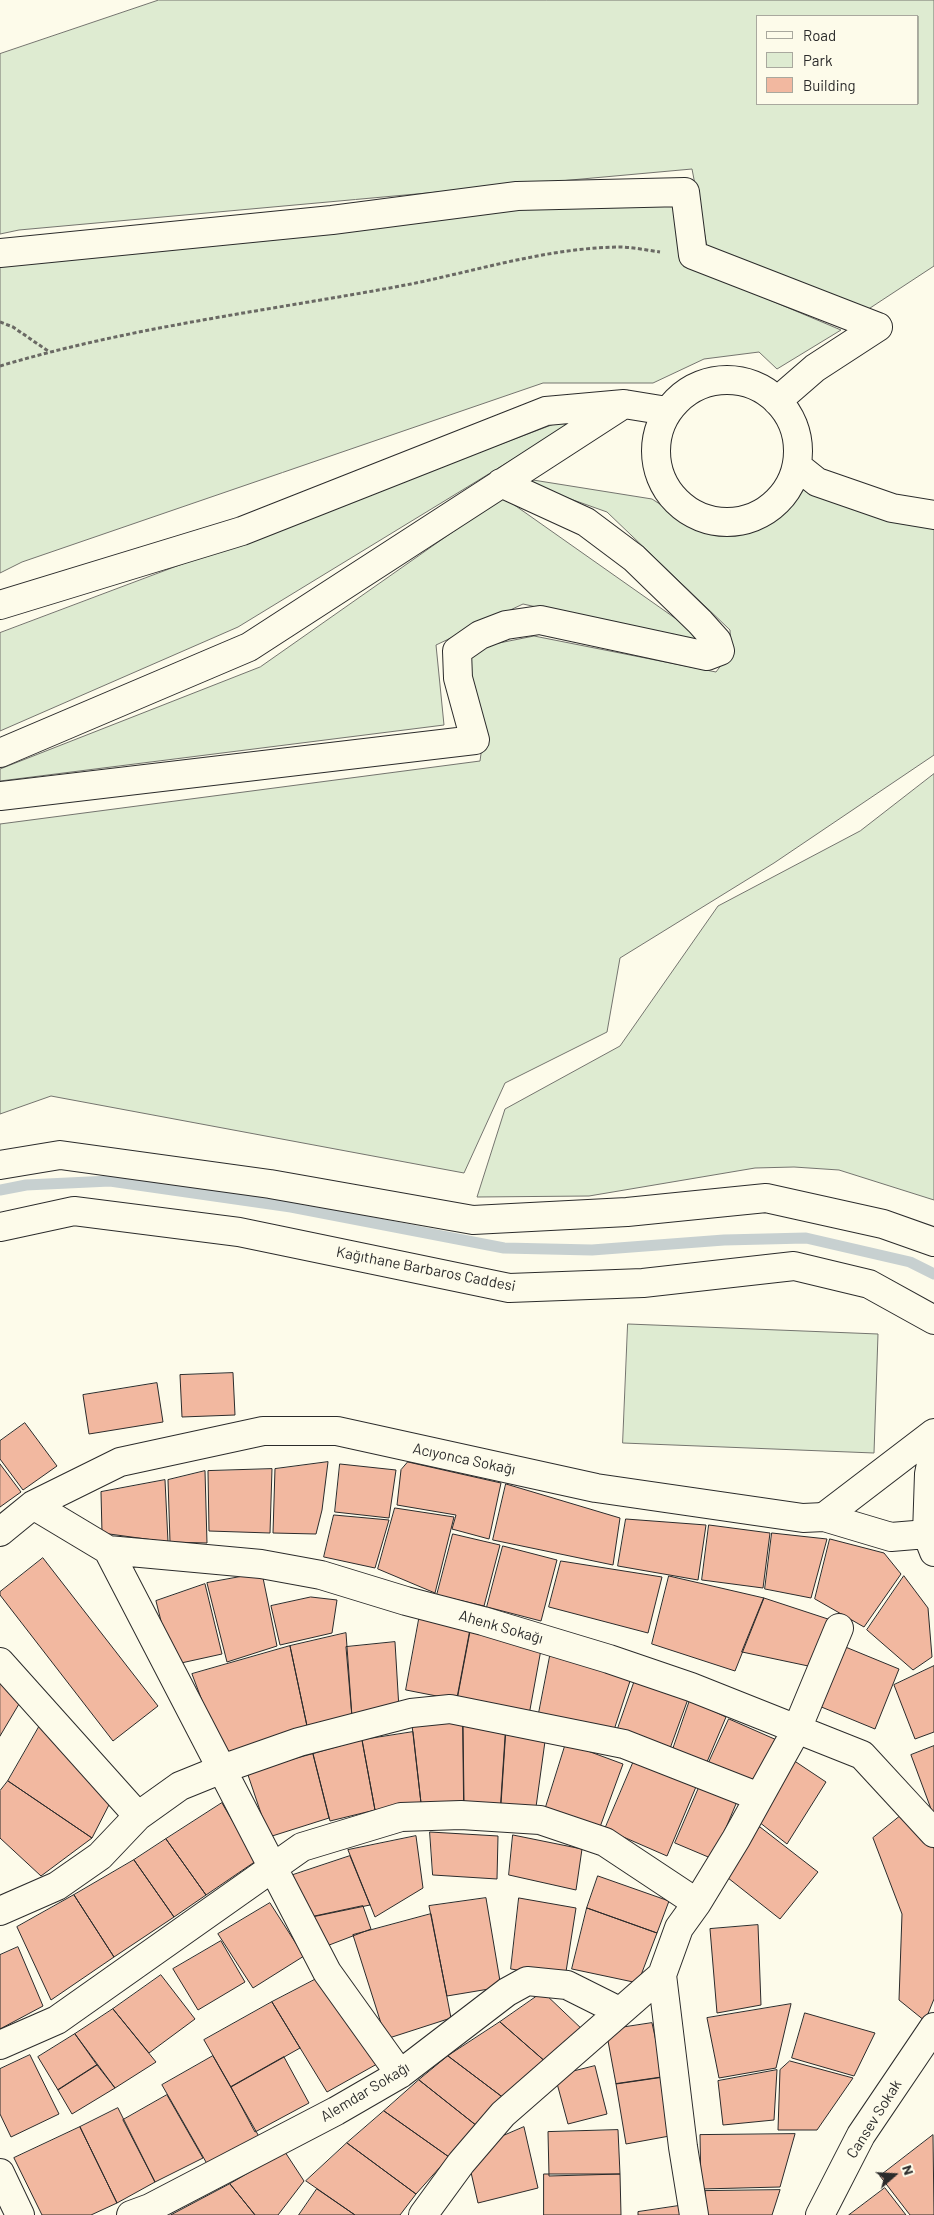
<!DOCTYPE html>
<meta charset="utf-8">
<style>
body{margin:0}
#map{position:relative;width:934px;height:2215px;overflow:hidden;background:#fdfbea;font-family:Barlow,sans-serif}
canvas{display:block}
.legend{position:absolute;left:756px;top:15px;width:162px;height:90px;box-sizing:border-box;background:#fdfbea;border:1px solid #a9a89e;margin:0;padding:6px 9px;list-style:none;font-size:15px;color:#2b2b2b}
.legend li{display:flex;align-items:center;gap:10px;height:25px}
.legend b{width:25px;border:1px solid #a9a89e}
.north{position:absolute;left:869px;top:2150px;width:50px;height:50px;-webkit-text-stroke:4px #fdfbea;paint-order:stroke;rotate:71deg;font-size:14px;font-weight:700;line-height:20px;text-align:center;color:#2b2b2b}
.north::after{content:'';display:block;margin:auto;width:18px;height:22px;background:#2b2b2b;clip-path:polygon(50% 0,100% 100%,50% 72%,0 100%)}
</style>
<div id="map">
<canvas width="934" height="2215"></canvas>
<ul class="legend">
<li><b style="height:6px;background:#fdfbea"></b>Road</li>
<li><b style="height:14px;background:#deebd1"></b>Park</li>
<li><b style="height:14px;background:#f2b8a0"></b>Building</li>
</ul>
<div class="north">N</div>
</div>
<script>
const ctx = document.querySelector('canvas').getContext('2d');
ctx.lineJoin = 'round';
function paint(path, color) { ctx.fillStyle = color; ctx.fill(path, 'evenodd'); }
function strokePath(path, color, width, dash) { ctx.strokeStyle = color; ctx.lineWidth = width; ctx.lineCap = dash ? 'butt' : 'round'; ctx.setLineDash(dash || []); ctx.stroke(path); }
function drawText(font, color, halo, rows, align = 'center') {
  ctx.font = font + ' Barlow,sans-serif'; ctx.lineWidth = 4; ctx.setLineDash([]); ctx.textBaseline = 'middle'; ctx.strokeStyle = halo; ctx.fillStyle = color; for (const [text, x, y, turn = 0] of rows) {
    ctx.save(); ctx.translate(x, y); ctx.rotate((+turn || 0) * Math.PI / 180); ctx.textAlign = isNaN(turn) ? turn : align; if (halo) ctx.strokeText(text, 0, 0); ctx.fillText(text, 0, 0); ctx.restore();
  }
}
const green = new Path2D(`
 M159,0H934V266L864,312L707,247L692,169L19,230L0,234V54ZM758,16H918V104H758Z
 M678,204L684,264L841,330L777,369L759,352L704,359L653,383H543L22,562L0,573V262L514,206Z
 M576,416L582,417L238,627L0,731V633Z
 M533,480L652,499L703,532L745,533L777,518L801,488L934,518V755L774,863L620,958L607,1032L505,1083L464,1173L51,1096L0,1114V824L480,761L484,732L466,669L474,648L534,636L716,672L731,652L730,630L607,512L531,485Z
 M503,497L699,635L694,642L523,604L436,645L444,725L0,781V769L260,667Z
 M934,774V1200L839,1170L794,1167L755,1168L589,1196L477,1197L505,1109L620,1046L718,906L860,831Z
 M628,1324L878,1334L874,1453L623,1443Z`);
paint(green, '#deebd1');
strokePath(green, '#74746e', 1);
strokePath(new Path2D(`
 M0,1190L26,1185L110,1181L291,1207L504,1248L592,1250L724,1240L806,1238L910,1262L934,1274`), '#c7d0d0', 11);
const building = new Path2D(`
 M233,1373L235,1415L182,1417L180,1375Z
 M157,1383L163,1422L89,1434L83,1395Z
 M25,1423L57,1466L23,1490L0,1459V1441Z
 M328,1462L322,1510L316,1534L273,1533L275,1469Z
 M408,1462L501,1483L489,1539L452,1529L456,1515L397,1505L401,1470Z
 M0,1464L21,1492L0,1507Z
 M340,1464L396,1470L389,1518L335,1512Z
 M272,1469L270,1533L209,1531L208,1471Z
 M205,1471L207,1543L170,1542L168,1480Z
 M165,1480L168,1542L102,1533L101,1492Z
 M506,1484L620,1518L613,1565L493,1540Z
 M395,1508L454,1517L435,1593L378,1569Z
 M334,1515L389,1520L375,1568L324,1557Z
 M626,1519L706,1525L698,1580L618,1566Z
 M709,1525L770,1533L763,1588L702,1580Z
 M772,1533L827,1539L811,1598L765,1589Z
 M453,1534L500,1545L484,1606L437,1595Z
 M830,1539L884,1553L901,1574L864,1627L815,1599Z
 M503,1546L557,1560L541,1621L487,1607Z
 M43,1558L158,1706L113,1741L0,1595V1592Z
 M561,1561L662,1577L648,1633L549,1607Z
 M262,1573L277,1646L227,1662L207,1583Z
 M669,1576L764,1598L735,1671L652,1644Z
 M904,1576L928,1608L932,1657L913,1670L867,1630Z
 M205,1584L222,1654L172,1665L156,1601Z
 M311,1597L337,1600L332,1633L280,1645L271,1606Z
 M764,1598L834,1621L813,1667L742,1652Z
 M420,1614L471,1626L457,1700L406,1690Z
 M471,1626L542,1644L529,1715L457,1700Z
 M346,1633L352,1717L307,1726L290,1646Z
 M395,1642L399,1709L352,1717L346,1647Z
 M290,1646L307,1726L222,1754L192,1674Z
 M843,1646L899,1669L875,1729L819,1706Z
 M551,1651L631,1678L613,1733L538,1718Z
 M934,1666V1732L915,1739L894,1685Z
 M635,1680L688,1699L668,1754L616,1734Z
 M0,1682L19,1704L0,1736Z
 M690,1700L726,1717L704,1769L671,1755Z
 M729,1719L779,1741L753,1791L705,1771Z
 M43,1720L113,1797L92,1838L8,1781Z
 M463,1723L506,1728L501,1804L464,1802Z
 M463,1723L464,1802L421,1803L412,1725Z
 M506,1728L546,1734L536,1807L501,1804Z
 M413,1732L421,1803L375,1810L362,1740Z
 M362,1740L375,1810L330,1821L313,1754Z
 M566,1743L623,1764L600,1827L545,1810Z
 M934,1746V1817L911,1755Z
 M313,1754L329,1818L269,1837L247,1772Z
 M636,1756L698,1782L667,1856L605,1829Z
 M793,1760L826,1782L787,1844L754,1818Z
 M8,1781L92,1838L41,1876L0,1838V1791Z
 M701,1783L738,1799L713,1859L675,1843Z
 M222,1803L256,1861L206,1895L166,1839Z
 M909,1809L927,1832L934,1849V1999L925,2021L899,2000L902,1914L873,1838Z
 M760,1827L818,1872L780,1919L723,1874Z
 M430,1832L498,1836L497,1879L433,1875Z
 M513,1835L582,1849L576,1890L509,1875Z
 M416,1836L423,1888L375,1917L348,1850Z
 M166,1839L206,1895L174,1917L134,1860Z
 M350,1856L370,1905L307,1918L290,1876Z
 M134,1860L174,1917L114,1957L74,1895Z
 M598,1876L669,1901L657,1933L587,1908Z
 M74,1895L114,1957L51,2000L17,1927Z
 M486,1898L501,1987L447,1996L429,1906Z
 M519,1898L576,1908L565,1978L511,1969Z
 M270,1903L304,1956L253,1988L218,1934Z
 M363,1906L371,1929L324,1947L307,1918Z
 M587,1908L657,1933L638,1983L572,1969Z
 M431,1914L451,2018L386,2039L353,1935Z
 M758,1925L761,2005L717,2013L710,1929Z
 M221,1941L245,1982L198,2010L173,1969Z
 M18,1947L43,2006L0,2029V1955Z
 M161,1975L195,2019L149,2053L113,2009Z
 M322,1976L377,2064L327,2092L272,2002Z
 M543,1992L584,2031L547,2063L500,2022Z
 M272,2002L300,2048L231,2087L204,2040Z
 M791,2004L776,2068L719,2078L707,2018Z
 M113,2009L156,2062L115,2088L75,2034Z
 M805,2013L875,2033L854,2076L792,2058Z
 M500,2022L547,2063L505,2099L448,2056Z
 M652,2023L664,2077L616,2084L606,2030Z
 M75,2034L97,2065L58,2090L38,2057Z
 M30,2055L59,2114L11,2137L0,2114V2069Z
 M213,2056L261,2140L210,2169L162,2085Z
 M448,2056L505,2099L477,2126L419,2080Z
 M284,2057L309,2103L255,2132L231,2087Z
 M790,2061L853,2078L817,2130H778L780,2070Z
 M97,2065L115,2088L72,2114L58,2090Z
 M595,2066L607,2114L568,2124L555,2076Z
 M777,2070L774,2120L723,2125L718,2081Z
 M664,2077L675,2135L626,2144L616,2084Z
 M419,2080L477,2126L449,2157L384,2111Z
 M167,2095L203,2158L155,2182L123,2120Z
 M118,2108L155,2182L117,2203L80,2127Z
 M384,2111L449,2157L416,2194L347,2143Z
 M80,2127L117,2203L91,2215H42L14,2158Z
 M524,2127L538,2188L478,2203L470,2168L491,2141Z
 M618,2130L620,2174L549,2176L548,2132Z
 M795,2134L780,2187L701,2189L700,2135Z
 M933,2135L934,2215H910L880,2176Z
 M347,2143L416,2194L400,2215H355L306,2181Z
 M285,2152L304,2181L278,2215H255L230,2184Z
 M544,2174H620L621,2215H544Z
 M230,2184L255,2215H171Z
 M885,2188L906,2215H849Z
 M317,2189L355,2215H299Z
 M780,2190L772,2215H706L705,2191Z
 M685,2205L687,2215H638V2212Z`);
paint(building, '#f2b8a0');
strokePath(building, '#2b2b2b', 1);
const street = new Path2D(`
 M0,253L332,220L517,196L685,192L693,255L878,327
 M656 451a71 71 0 1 1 142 0a71 71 0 1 1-142 0Z
 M777,401L815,368L878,327
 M797,466L817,482L892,508L934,515
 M0,605L242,531L546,411L624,404L667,411
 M0,753L249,647L624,404
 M0,796L475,740L458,678L457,651L480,635L506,625L540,620L707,656L720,651L717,641L700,622L634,558L586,522L501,483
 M33,1505L108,1550L261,1564L321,1575L406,1601L483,1621L609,1659L691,1687L862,1755L934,1833
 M0,1532L33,1505L120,1462L263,1431H337L596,1488L803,1518L824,1517L891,1537L927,1534L934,1552
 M108,1550L327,1972L400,2074
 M0,1662L138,1816
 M697,1903L736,1839L797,1729L839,1628
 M0,1911L57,1886L100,1856L138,1816L180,1786L222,1769L299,1742L411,1713L450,1709L624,1744L759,1797
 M662,1975L683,2147L694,2215
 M0,2045L57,2020L302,1847L401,1817L461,1815L540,1820L605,1842L697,1903L679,1928L662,1975L503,2114L461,2163L423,2215
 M0,2173L20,2215
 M131,2215L150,2208L336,2111L400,2074L507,1992L527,1981L567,1985L619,2011
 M820,2215L861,2135L934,2027`);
const secondary = new Path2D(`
 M0,1165L60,1155L270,1184L473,1220L627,1212L766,1198L883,1224L934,1242
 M0,1227L74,1211L239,1232L509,1288L643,1283L794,1266L869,1284L934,1320
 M934,1449L929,1474L927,1534L934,1528
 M824,1517L934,1433`);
strokePath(street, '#2b2b2b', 30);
strokePath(secondary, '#2b2b2b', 30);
strokePath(new Path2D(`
 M0,322L13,327L48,351
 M0,366C134,326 274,310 411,284C479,270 548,248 619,247C632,247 646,250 660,252`), '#6a6964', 3, [4, 2.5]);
strokePath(street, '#fdfbea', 28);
strokePath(secondary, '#fdfbea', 28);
drawText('15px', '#2b2b2b', '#fdfbea', [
 ["Kağıthane Barbaros Caddesi",426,1269,11],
 ["Acıyonca Sokağı",464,1459,12],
 ["Ahenk Sokağı",501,1627,16],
 ["Alemdar Sokağı",365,2092,-31],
 ["Cansev Sokak",874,2119,-58]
]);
</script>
